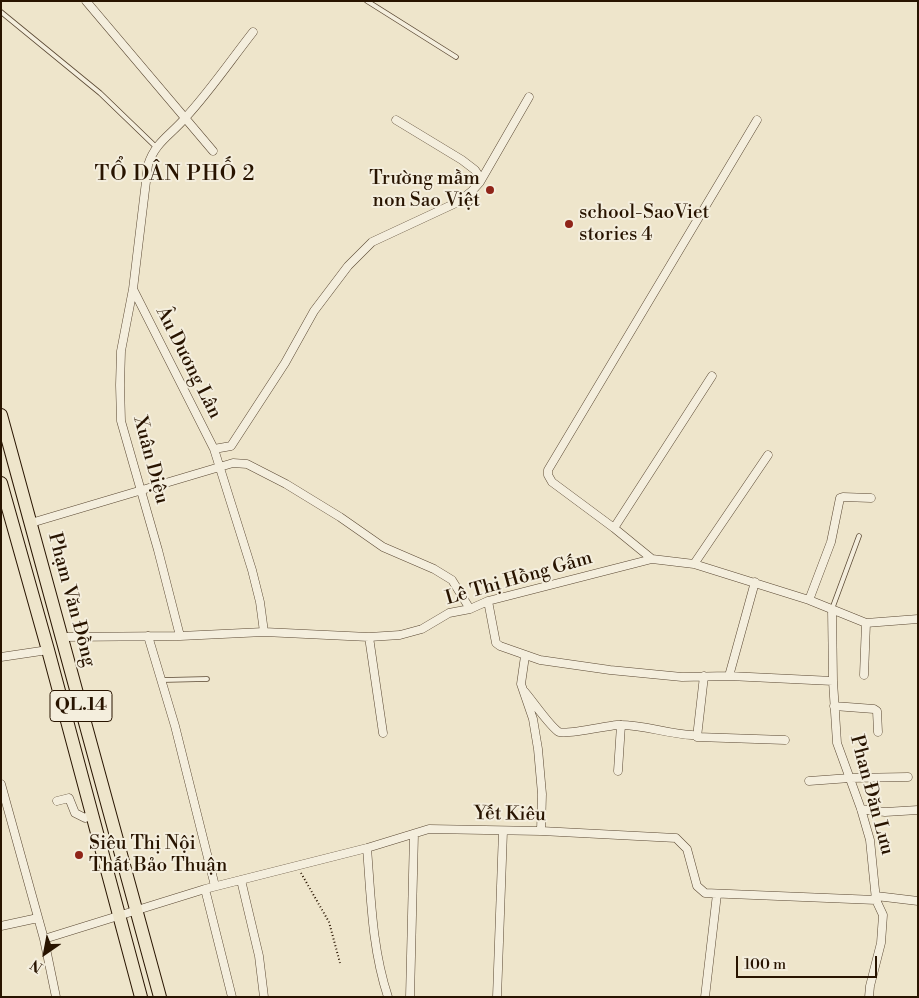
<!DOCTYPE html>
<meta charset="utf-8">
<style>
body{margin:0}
#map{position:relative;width:919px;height:998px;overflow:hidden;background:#eee5cb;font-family:"Libre Bodoni",serif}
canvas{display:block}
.frame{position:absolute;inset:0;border:2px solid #281400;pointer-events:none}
.north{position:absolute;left:20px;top:928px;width:50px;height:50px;-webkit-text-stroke:4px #f4eedd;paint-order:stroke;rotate:213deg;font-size:14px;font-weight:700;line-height:20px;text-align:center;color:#281400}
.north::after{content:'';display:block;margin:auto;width:18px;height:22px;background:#281400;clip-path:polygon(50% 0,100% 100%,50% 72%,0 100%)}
.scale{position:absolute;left:736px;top:956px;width:141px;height:22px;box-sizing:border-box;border:2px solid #281400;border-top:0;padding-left:6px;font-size:15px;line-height:18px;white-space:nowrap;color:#281400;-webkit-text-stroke:4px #f4eedd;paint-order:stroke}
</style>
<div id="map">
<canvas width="919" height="998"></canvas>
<div class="frame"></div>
<div class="north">N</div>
<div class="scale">100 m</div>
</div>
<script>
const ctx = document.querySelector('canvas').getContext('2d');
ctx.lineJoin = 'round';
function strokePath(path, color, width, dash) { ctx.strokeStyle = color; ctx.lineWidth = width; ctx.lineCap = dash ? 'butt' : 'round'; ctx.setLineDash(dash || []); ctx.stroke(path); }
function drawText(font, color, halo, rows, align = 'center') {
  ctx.font = font + ' "Libre Bodoni",serif'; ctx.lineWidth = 4; ctx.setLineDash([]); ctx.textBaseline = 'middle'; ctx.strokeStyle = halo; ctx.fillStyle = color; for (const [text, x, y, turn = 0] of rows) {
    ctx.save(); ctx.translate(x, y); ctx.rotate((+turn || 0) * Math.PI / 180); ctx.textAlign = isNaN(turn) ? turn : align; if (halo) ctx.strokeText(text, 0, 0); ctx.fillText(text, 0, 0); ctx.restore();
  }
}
const service = new Path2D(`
 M367,1L456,57
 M1,12L100,93L156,147
 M832,609L859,536
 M162,680L207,679`);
const minor = new Path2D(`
 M86,1L213,151
 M253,32C231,60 210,91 186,117C171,135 155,142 148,165L133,289L214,449L252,570L260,602L264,632
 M480,182L529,97
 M133,289L121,351L120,385L121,421L158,550L180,636
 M214,449L231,446L285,363L314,311L348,266L372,242L458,202L472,191L480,182L479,176L475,170L462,160L396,120
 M31,523L233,463L247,464L286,484L340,517L383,547L434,569L452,580L470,609
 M614,528L712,376
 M652,559L614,528L552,482L548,475V470L757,120
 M694,564L768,455
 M809,600L831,542L840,498L843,497L871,498
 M488,601L496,643L500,646L540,660L610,670L682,677L729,676L833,681
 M832,609L833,681L837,743L861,809L870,840L876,900L883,915L881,943L870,986L869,997
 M148,636L175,726L215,886
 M62,637L180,636L264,632L369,637L400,635L422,629L449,613L470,609L488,601L652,559L694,564L809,600L866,623L918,619
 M369,637L383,733
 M525,656L521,684L533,719L538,749L542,794L541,831
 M1,657L48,650
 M864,675L866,623
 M704,676L697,737L785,740
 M729,676L755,582
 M524,691C532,700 551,728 559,732C568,735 605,726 617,725C643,724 666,734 692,735
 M834,706L874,709L877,711L878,732
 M618,771L621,725
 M809,781L850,778L908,777
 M1,784L44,939L56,997
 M57,801L69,798L75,813L85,818L92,814
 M861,809L885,812L918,810
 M367,848C371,898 372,949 388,997
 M241,880L259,956L264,997
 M205,889L232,997
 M876,896L918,901
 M1,926L38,918
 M44,939L205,889L367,848L429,829L541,831L676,838L687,849L697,886L705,893L876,900
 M410,997L414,834
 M497,997L503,831
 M705,997L717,894`);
const primary = new Path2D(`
 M1,415L160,997
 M1,483L48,650L141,997`);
strokePath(service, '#5a4833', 5.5);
strokePath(minor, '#5a4833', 9);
strokePath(primary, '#281400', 14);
strokePath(new Path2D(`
 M301,873L329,922L340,963`), '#281400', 2, [1, 2.5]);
strokePath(service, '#f4eedd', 4);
strokePath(minor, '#f4eedd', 8);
strokePath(primary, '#eee5cb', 12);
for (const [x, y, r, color] of [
 [490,190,5,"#8f2418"],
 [569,224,5,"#8f2418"],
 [79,855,5,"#8f2418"]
]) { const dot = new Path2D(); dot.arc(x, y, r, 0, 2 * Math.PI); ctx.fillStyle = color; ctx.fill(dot); strokePath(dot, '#f4eedd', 2); }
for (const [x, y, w] of [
 [81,706,62]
]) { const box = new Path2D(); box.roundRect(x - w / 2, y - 15.5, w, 31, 4); ctx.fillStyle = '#f4eedd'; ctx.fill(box); strokePath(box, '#281400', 1); }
drawText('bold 18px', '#281400', null, [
 ["QL.14",81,706]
]);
drawText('19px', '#281400', '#f4eedd', [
 ["Trường mầm",480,179,"right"],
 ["non Sao Việt",480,201,"right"],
 ["school-SaoViet",579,213],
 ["stories 4",579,235],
 ["Siêu Thị Nội",89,844],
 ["Thất Bảo Thuận",89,866]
], 'left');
drawText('19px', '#281400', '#f4eedd', [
 ["Âu Dương Lân",188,363,63],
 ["Xuân Diệu",150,460,75],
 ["Lê Thị Hồng Gấm",519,579,-16],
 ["Phạm Văn Đồng",71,600,75],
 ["Phan Đăn Lưu",871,795,75],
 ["Yết Kiêu",510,815,1]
]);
ctx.letterSpacing = '1px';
drawText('21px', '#281400', '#f4eedd', [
 ["TỔ DÂN PHỐ 2",175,175]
]);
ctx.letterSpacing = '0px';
</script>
